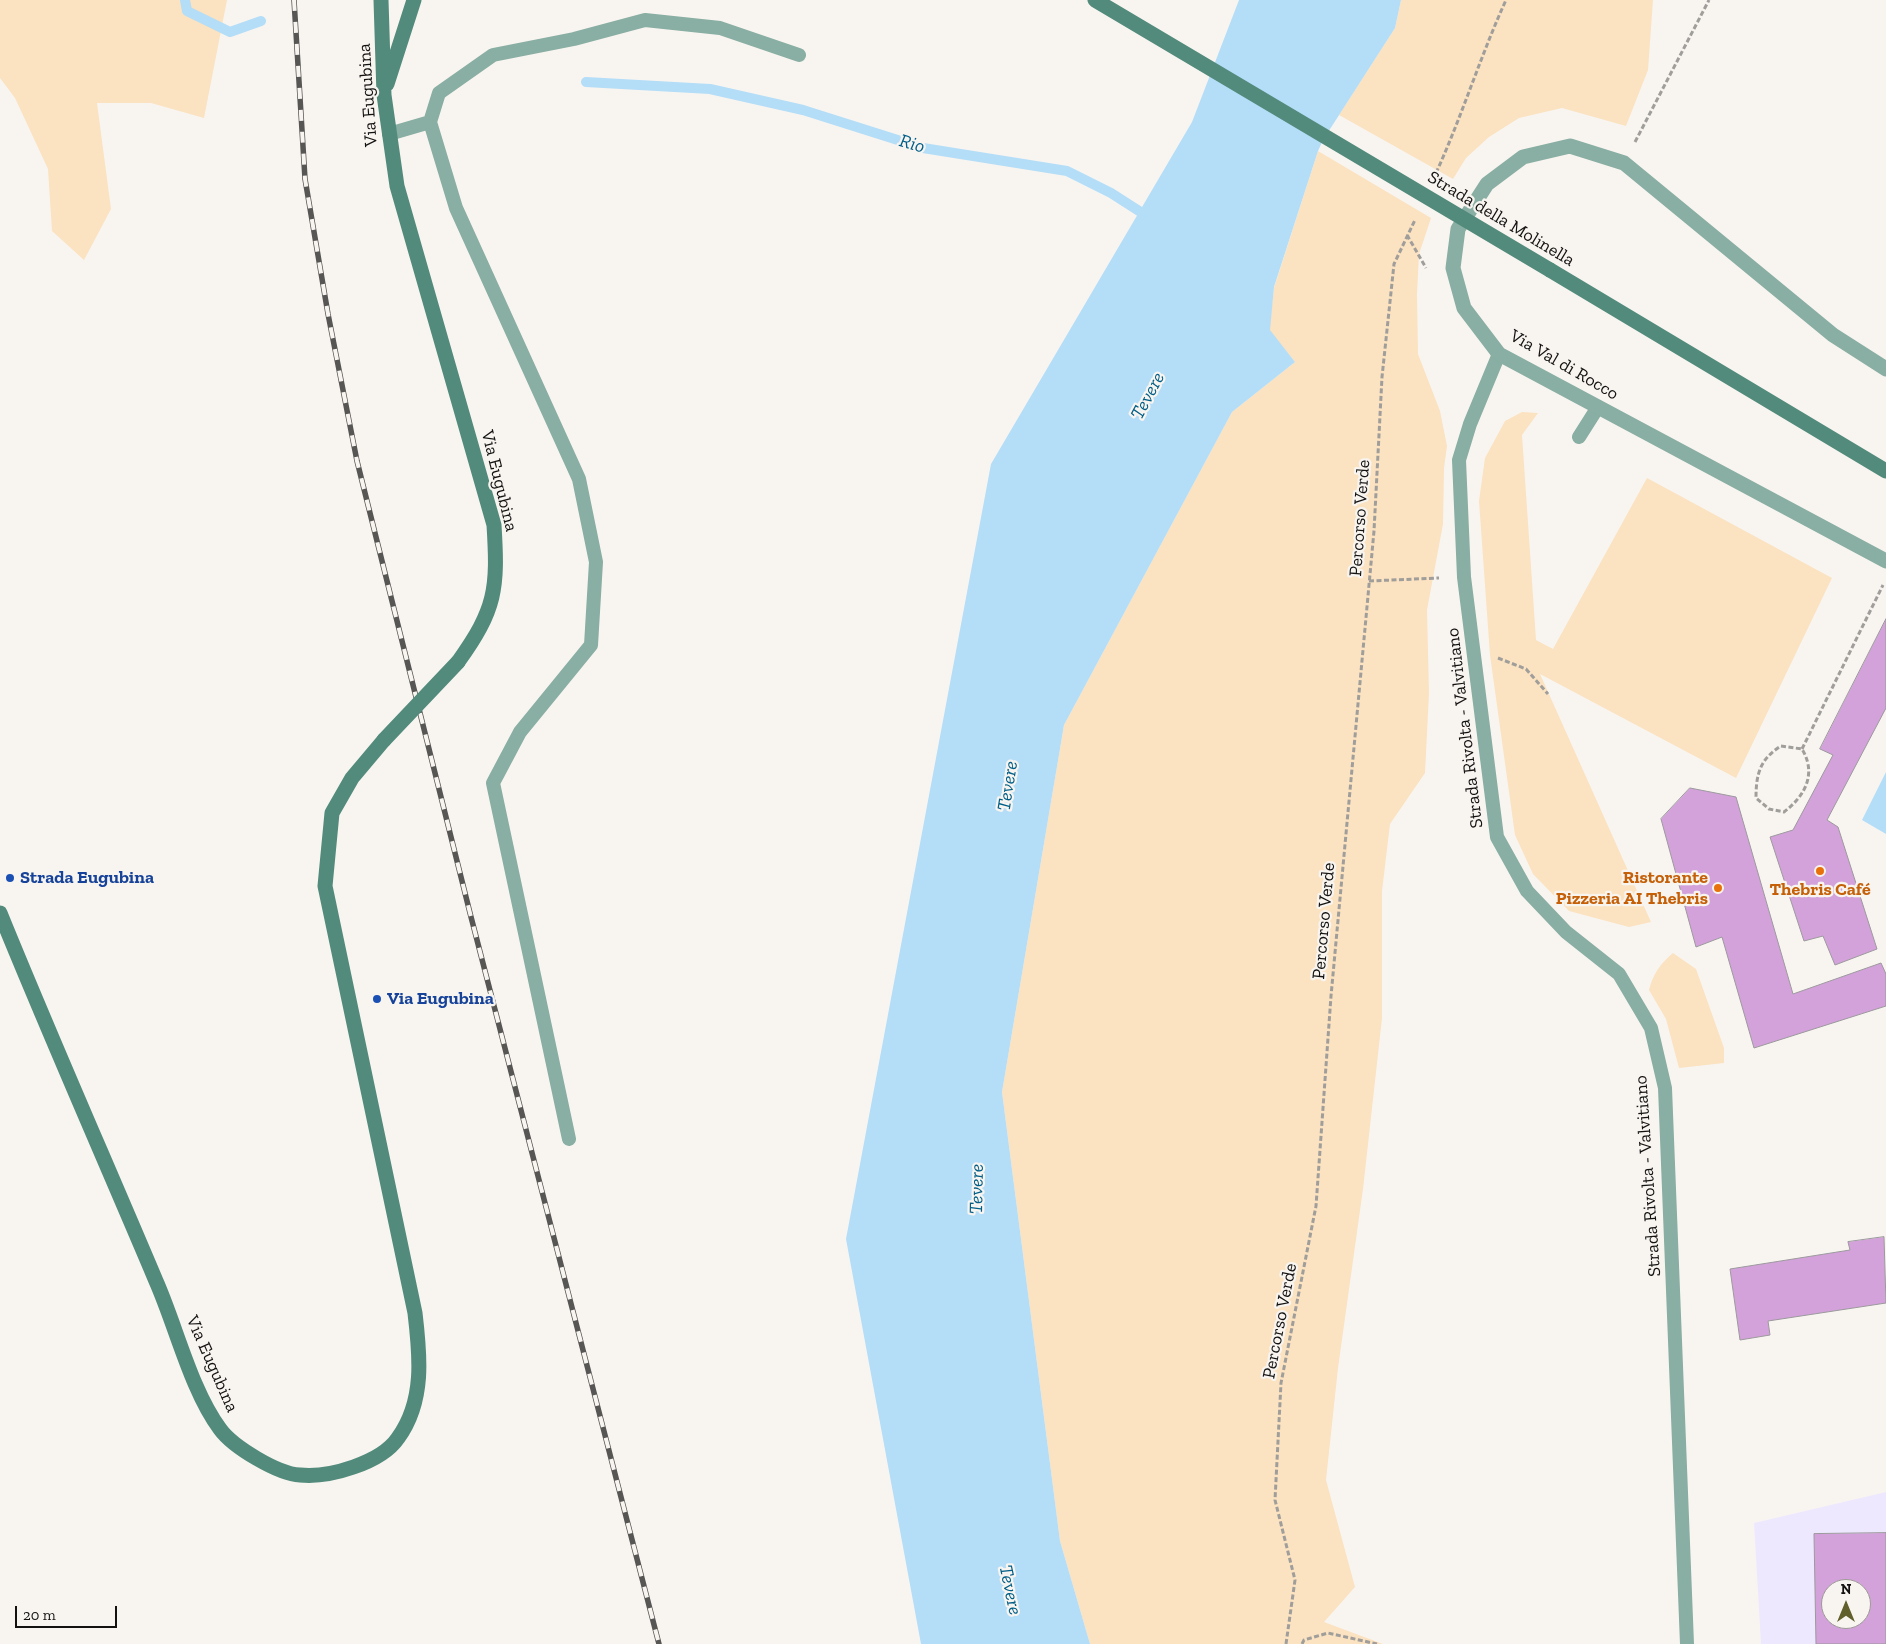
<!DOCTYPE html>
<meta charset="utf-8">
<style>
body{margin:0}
#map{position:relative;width:1886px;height:1644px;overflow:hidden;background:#f8f5f1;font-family:"Zilla Slab",serif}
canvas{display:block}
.north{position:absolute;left:1821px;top:1579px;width:50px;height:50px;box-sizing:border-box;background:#f8f5f1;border:1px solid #9c9a97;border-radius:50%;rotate:0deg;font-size:14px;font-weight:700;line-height:20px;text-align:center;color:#131211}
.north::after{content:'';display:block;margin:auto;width:18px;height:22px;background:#615f2c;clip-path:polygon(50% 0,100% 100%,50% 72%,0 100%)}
.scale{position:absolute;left:15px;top:1606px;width:102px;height:22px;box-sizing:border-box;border:2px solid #131211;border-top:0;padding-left:6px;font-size:15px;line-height:18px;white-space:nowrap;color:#131211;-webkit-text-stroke:4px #f8f5f1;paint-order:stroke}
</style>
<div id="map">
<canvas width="1886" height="1644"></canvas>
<div class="north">N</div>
<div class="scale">20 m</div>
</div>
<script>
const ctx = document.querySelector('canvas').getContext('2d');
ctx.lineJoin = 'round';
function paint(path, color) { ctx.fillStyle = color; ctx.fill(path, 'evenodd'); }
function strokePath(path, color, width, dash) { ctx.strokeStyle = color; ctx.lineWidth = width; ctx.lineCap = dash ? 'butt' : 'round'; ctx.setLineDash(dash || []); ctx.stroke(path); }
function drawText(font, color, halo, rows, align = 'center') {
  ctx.font = font + ' "Zilla Slab",serif'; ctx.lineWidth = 4.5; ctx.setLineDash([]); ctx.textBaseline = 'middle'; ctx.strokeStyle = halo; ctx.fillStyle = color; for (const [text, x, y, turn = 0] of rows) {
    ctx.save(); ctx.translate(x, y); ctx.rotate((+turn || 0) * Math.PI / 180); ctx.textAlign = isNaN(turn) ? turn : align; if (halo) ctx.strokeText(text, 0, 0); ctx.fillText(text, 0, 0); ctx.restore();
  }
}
paint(new Path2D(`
 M1886,1492V1644H1761L1754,1523ZM1831,1589H1861V1619H1831Z`), '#eee8fe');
paint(new Path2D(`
 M0,0H227L204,118L151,103H97L111,209L84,260L52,231L48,169L15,98L0,78Z
 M1401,0H1653L1648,70L1626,126L1562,108L1519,118L1489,137L1466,158L1453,179L1339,115L1395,28Z
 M1318,151L1431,218L1419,254L1417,294L1418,354L1440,411L1447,446L1444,468L1443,524L1427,610L1429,693L1425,773L1390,824L1382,891V1018L1363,1189L1338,1368L1326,1480L1355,1587L1324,1622L1383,1644H1090L1060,1541L1002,1092L1064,725L1232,412L1295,362L1269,330L1274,288Z
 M1522,412L1538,413L1522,435L1536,640L1553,649L1647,478L1832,578L1736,778L1540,674L1651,922L1629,927L1569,911L1533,874L1515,835L1490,655L1479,501L1485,458L1505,421Z
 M1673,953L1696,969L1724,1048V1063L1679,1068L1666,1019L1649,990C1653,974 1660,964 1673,953Z`), '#fbe2c0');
paint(new Path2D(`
 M1239,0H1401L1395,28L1323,140L1318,151L1274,287L1270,330L1295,362L1232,412L1064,725L1002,1092L1060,1541L1090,1644H921L846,1239L991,464L1192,122Z
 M1886,772V834L1862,820Z`), '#b4ddf7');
strokePath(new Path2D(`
 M185,0L187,11L230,32L261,21
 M586,82L710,89L803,110L923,148L1067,171L1111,193L1150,218`), '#b4ddf7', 10);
const building = new Path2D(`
 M1886,619V708L1827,820L1838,827L1877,949L1835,965L1823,936L1804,941L1770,837L1793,830L1833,755L1820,749Z
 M1690,788L1736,797L1793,994L1881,963L1886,974V1006L1754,1048L1722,937L1696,947L1661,819Z
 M1884,1237L1886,1303L1768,1321L1770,1335L1740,1340L1730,1269L1850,1250L1848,1242Z
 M1886,1533V1644H1816L1814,1534ZM1831,1589H1861V1619H1831Z`);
paint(building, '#d3a2da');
strokePath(building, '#9c999d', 1);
strokePath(new Path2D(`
 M1635,142L1709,0
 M1436,173C1462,116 1480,57 1506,0
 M1407,235L1426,268
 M1369,581L1439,578
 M1498,658L1526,669L1548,694
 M1781,746L1802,749C1817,774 1805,796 1784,812L1769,809L1756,798C1756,774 1760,759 1781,746Z
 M1802,749L1883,585
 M1286,1644L1295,1580L1275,1500L1281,1383L1316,1206L1331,996L1374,531L1382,377L1394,264L1415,220
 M1302,1644L1304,1640L1328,1633L1377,1644`), '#a09e9b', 3, [5, 2.5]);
strokePath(new Path2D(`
 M430,122L439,93L493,55L574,39L645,20L720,28L799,55
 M389,134L430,122L456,208L579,479L596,562L591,645L520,732L493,783L569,1139
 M1499,354L1470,424L1459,460L1464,577L1497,837L1527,891L1566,932L1619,974L1651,1028L1665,1088L1687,1644
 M1579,437L1598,407`), '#89aea3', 14);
strokePath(new Path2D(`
 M1886,369L1833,335L1624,163L1570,146L1523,157L1487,184L1458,229L1453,268L1464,308L1499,354L1886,561`), '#89aea3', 15);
strokePath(new Path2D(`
 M381,0L384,95L397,186L494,525C498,589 496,609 458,662
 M387,84L414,0
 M1550,270L1886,471
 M0,913C50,1036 104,1158 156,1281C176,1326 191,1390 220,1429C233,1447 278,1474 300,1475C329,1478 381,1463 398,1438C425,1401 420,1355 415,1313L325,886L332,813L352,778L384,740`), '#528b7b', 15);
const rail = new Path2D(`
 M294,0L305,179L328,314L357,461L470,913L659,1644`);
strokePath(rail, '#575654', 5.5);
strokePath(rail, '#f8f5f1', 4, [11]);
strokePath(new Path2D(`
 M1095,0L1550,270
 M384,740L458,662`), '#528b7b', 15);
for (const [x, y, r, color] of [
 [1820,871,5,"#e8710a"],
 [10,878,5,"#1a4fb4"],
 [1718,888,5,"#e8710a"],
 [377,999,5,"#1a4fb4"]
]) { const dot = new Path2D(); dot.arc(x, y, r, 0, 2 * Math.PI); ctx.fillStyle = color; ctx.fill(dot); strokePath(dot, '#f8f5f1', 2); }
drawText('18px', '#131211', '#f8f5f1', [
 ["Via Eugubina",368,95,-94],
 ["Strada della Molinella",1501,219,31],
 ["Via Val di Rocco",1564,365,30],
 ["Via Eugubina",499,481,76],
 ["Percorso Verde",1360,518,-86],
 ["Strada Rivolta - Valvitiano",1465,728,-97],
 ["Percorso Verde",1324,921,-85],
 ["Strada Rivolta - Valvitiano",1648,1176,-94],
 ["Percorso Verde",1280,1321,-79],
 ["Via Eugubina",212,1364,66]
]);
drawText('bold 18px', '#164399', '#f8f5f1', [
 ["Strada Eugubina",20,878],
 ["Via Eugubina",387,999]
], 'left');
drawText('bold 18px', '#c56008', '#f8f5f1', [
 ["Ristorante",1708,878],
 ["Pizzeria AI Thebris",1708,899],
 ["Thebris Café",1820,890,"center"]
], 'right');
drawText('italic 19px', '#005e87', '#f8f5f1', [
 ["Rio",912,144,16],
 ["Tevere",1148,396,-62],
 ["Tevere",1008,786,-81],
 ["Tevere",977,1189,-89],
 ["Tevere",1010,1590,78]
]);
</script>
